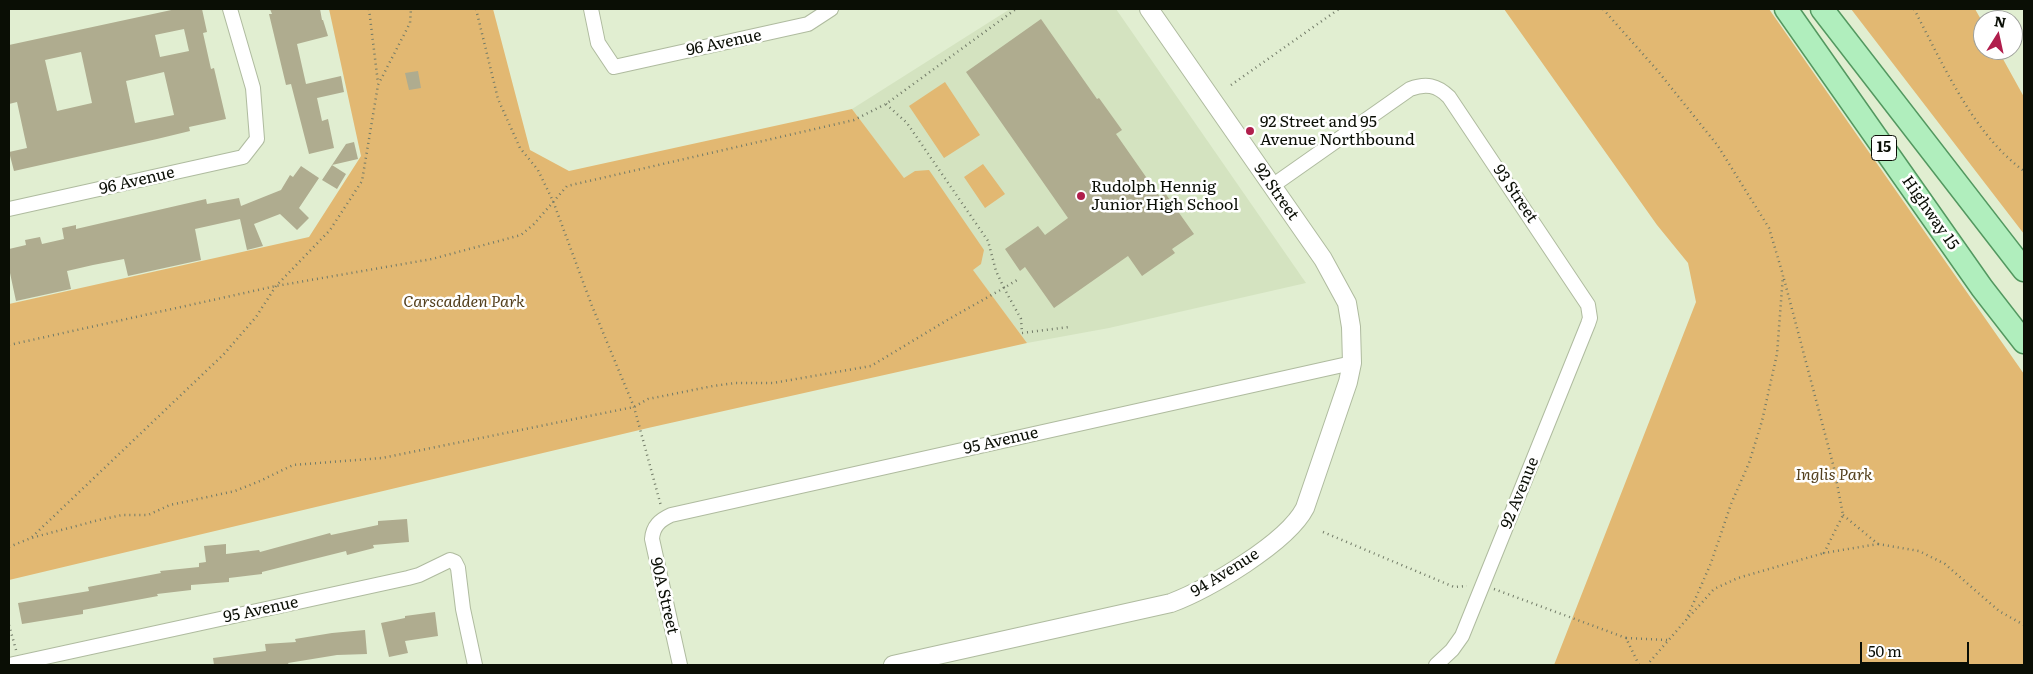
<!DOCTYPE html>
<style>
body{margin:0}
#map{position:relative;width:2033px;height:674px;overflow:hidden;background:#e1eed1;font-family:Literata,serif}
canvas{display:block}
.frame{position:absolute;inset:0;border:10px solid #0a0e05;pointer-events:none}
.north{position:absolute;left:1973px;top:10px;width:50px;height:50px;box-sizing:border-box;background:#fff;border:1px solid #9d9f9b;border-radius:50%;rotate:10deg;font-size:14px;font-weight:700;line-height:20px;text-align:center;color:#0a0e05}
.north::after{content:'';display:block;margin:auto;width:18px;height:22px;background:#b01e4c;clip-path:polygon(50% 0,100% 100%,50% 72%,0 100%)}
.scale{position:absolute;left:1860px;top:642px;width:109px;height:22px;box-sizing:border-box;border:2px solid #0a0e05;border-top:0;padding-left:6px;font-size:15px;line-height:18px;white-space:nowrap;color:#0a0e05;-webkit-text-stroke:4px #fff;paint-order:stroke}
</style>
<div id="map">
<canvas width="2033" height="674"></canvas>
<div class="frame"></div>
<div class="north">N</div>
<div class="scale">50 m</div>
</div>
<script>
const ctx = document.querySelector('canvas').getContext('2d');
ctx.lineJoin = 'round';
function paint(path, color) { ctx.fillStyle = color; ctx.fill(path, 'evenodd'); }
function strokePath(path, color, width, dash) { ctx.strokeStyle = color; ctx.lineWidth = width; ctx.lineCap = dash ? 'butt' : 'round'; ctx.setLineDash(dash || []); ctx.stroke(path); }
function drawText(font, color, halo, rows, align = 'center') {
  ctx.font = font + ' Literata,serif'; ctx.lineWidth = 5; ctx.setLineDash([]); ctx.textBaseline = 'middle'; ctx.strokeStyle = halo; ctx.fillStyle = color; for (const [text, x, y, turn = 0] of rows) {
    ctx.save(); ctx.translate(x, y); ctx.rotate((+turn || 0) * Math.PI / 180); ctx.textAlign = isNaN(turn) ? turn : align; if (halo) ctx.strokeText(text, 0, 0); ctx.fillText(text, 0, 0); ctx.restore();
  }
}
paint(new Path2D(`
 M1010,9H1116L1306,283L1109,328L1027,343L852,109Z`), '#d4e3c0');
paint(new Path2D(`
 M329,9H493L530,150L569,171L852,109L904,178L915,171L929,170L984,250L981,264L973,270L1027,343L648,428L9,580V304L309,237L361,156Z
 M1504,9H1769L2024,374V665H1554L1696,302L1688,263L1657,225Z
 M1851,9H1975L1983,23V50H1998L2024,97V234Z
 M945,82L980,135L944,158L909,106Z
 M983,164L1005,194L985,208L964,177Z`), '#e2b872');
paint(new Path2D(`
 M176,9H202L207,32L203,33L211,69L214,68L226,119L189,127L190,131L157,139L14,171L9,152L27,148L17,102L9,104V45ZM184,29L189,51L160,57L155,35ZM81,52L92,103L57,111L45,60ZM164,72L174,115L135,123L126,81Z
 M270,9H320L322,20H323L328,36L297,44L306,84L341,76L344,92L317,98L322,121L328,119L334,148L309,154L291,84L286,85L269,14H272Z
 M1041,19L1097,99L1099,98L1122,130L1116,134L1160,197L1165,193L1194,234L1172,249L1175,253L1142,276L1128,256L1054,308L1025,267L1020,271L1005,249L1038,226L1045,235L1068,218L966,72Z
 M418,71L421,88L409,90L405,73Z
 M354,142L358,159L332,165L346,144Z
 M332,165L346,174L337,189L322,180Z
 M301,166L319,178L299,208L309,218L297,230L280,214L254,224L263,246L247,250L240,219L195,229L201,260L128,276L124,259L93,265L67,271L71,289L16,301L10,273H9V249L26,245L25,240L40,237L42,244L64,239L62,228L76,225V229L206,199L207,204L239,198L241,206L281,190L290,175L293,177Z
 M407,519L409,542L373,545L374,548L347,555L346,551L262,572V574L229,578V582L191,585V590L157,594L158,596L83,610V614L22,624L18,603L89,591L88,587L161,573L160,571L199,567V563L206,562L204,546L226,544V554L259,550L260,552L330,533L331,535L378,525V521Z
 M435,612L438,636L405,641L408,653L389,657L381,623L405,618V616Z
 M365,630L367,654L337,655L288,663L289,665H214L213,658L266,651L265,644L296,642L295,639L332,633Z`), '#afac8f');
const minor = new Path2D(`
 M591,9L598,43L614,67L808,24L831,9
 M1272,186L1410,89C1426,83 1437,85 1449,97L1588,305L1590,318L1588,324L1462,636L1452,650L1436,665
 M9,209L243,157L257,139L253,88L230,9
 M9,665L408,578L419,575L450,560L455,562L458,568L463,609L475,665
 M680,665L652,539C653,526 660,520 671,515L1352,363`);
const tertiary = new Path2D(`
 M893,665L1171,603C1208,589 1287,543 1305,508L1348,382L1352,363L1351,327L1347,303L1323,259L1149,9`);
const primary = new Path2D(`
 M1786,9L1982,288L2024,342
 M1822,9L2024,270`);
strokePath(minor, '#afbb9f', 16);
strokePath(tertiary, '#afbb9f', 20);
strokePath(primary, '#539860', 25);
strokePath(new Path2D(`
 M369,9L378,83
 M476,9L498,99L520,148L538,170L553,201L592,306L634,407L661,506
 M1603,9L1657,70L1718,146L1769,228L1783,275L1777,354L1762,421L1749,463L1731,504L1711,563L1686,620L1647,665
 M1914,9C1943,64 1973,134 2024,171
 M1231,85L1339,9
 M886,104L907,123L988,241L996,271L1004,288L1017,280
 M1784,279L1834,468L1843,515L1824,553L1878,544L1843,515
 M9,345L276,286L432,259L521,235L534,224L567,186L854,120L886,104L1016,9
 M1323,532L1454,587L1467,586
 M32,537L224,354L256,317L276,286L330,230L362,181L378,85L410,23L411,9
 M1878,544L1919,551L1945,564L1999,611L2024,625
 M9,547L31,538L99,520L122,515H148L170,505L235,491L260,481L293,465L382,458L634,407L648,399L713,386L735,383H773L871,366L949,319L1004,288L1021,319L1022,333L1069,327
 M1494,589L1626,638
 M1689,617L1714,589L1738,578L1824,553
 M9,625L16,650
 M1639,665L1626,638L1667,640`), '#717a67', 2.5, [1, 4]);
strokePath(minor, '#fff', 14);
strokePath(tertiary, '#fff', 18);
strokePath(primary, '#b0eebd', 22);
for (const [x, y, r, color] of [
 [1250,131,5,"#b01e4c"],
 [1081,196,5,"#b01e4c"]
]) { const dot = new Path2D(); dot.arc(x, y, r, 0, 2 * Math.PI); ctx.fillStyle = color; ctx.fill(dot); strokePath(dot, '#fff', 2); }
for (const [x, y, w] of [
 [1884,148,25]
]) { const box = new Path2D(); box.roundRect(x - w / 2, y - 12.5, w, 25, 4); ctx.fillStyle = '#fff'; ctx.fill(box); strokePath(box, '#0a0e05', 1); }
drawText('bold 15px', '#0a0e05', null, [
 ["15",1884,148]
]);
drawText('16px', '#0a0e05', '#fff', [
 ["96 Avenue",724,43,-12],
 ["96 Avenue",137,181,-13],
 ["92 Street",1276,192,55],
 ["93 Street",1515,194,56],
 ["Highway 15",1930,213,55],
 ["95 Avenue",1001,441,-13],
 ["92 Avenue",1520,493,-68],
 ["94 Avenue",1225,573,-32],
 ["90A Street",664,596,77],
 ["95 Avenue",261,610,-12]
]);
drawText('16px', '#0a0e05', '#fff', [
 ["92 Street and 95",1260,122],
 ["Avenue Northbound",1260,140],
 ["Rudolph Hennig",1091,187],
 ["Junior High School",1091,205]
], 'left');
drawText('italic 16px', '#54401e', '#fff', [
 ["Carscadden Park",464,302],
 ["Inglis Park",1834,475]
]);
</script>
